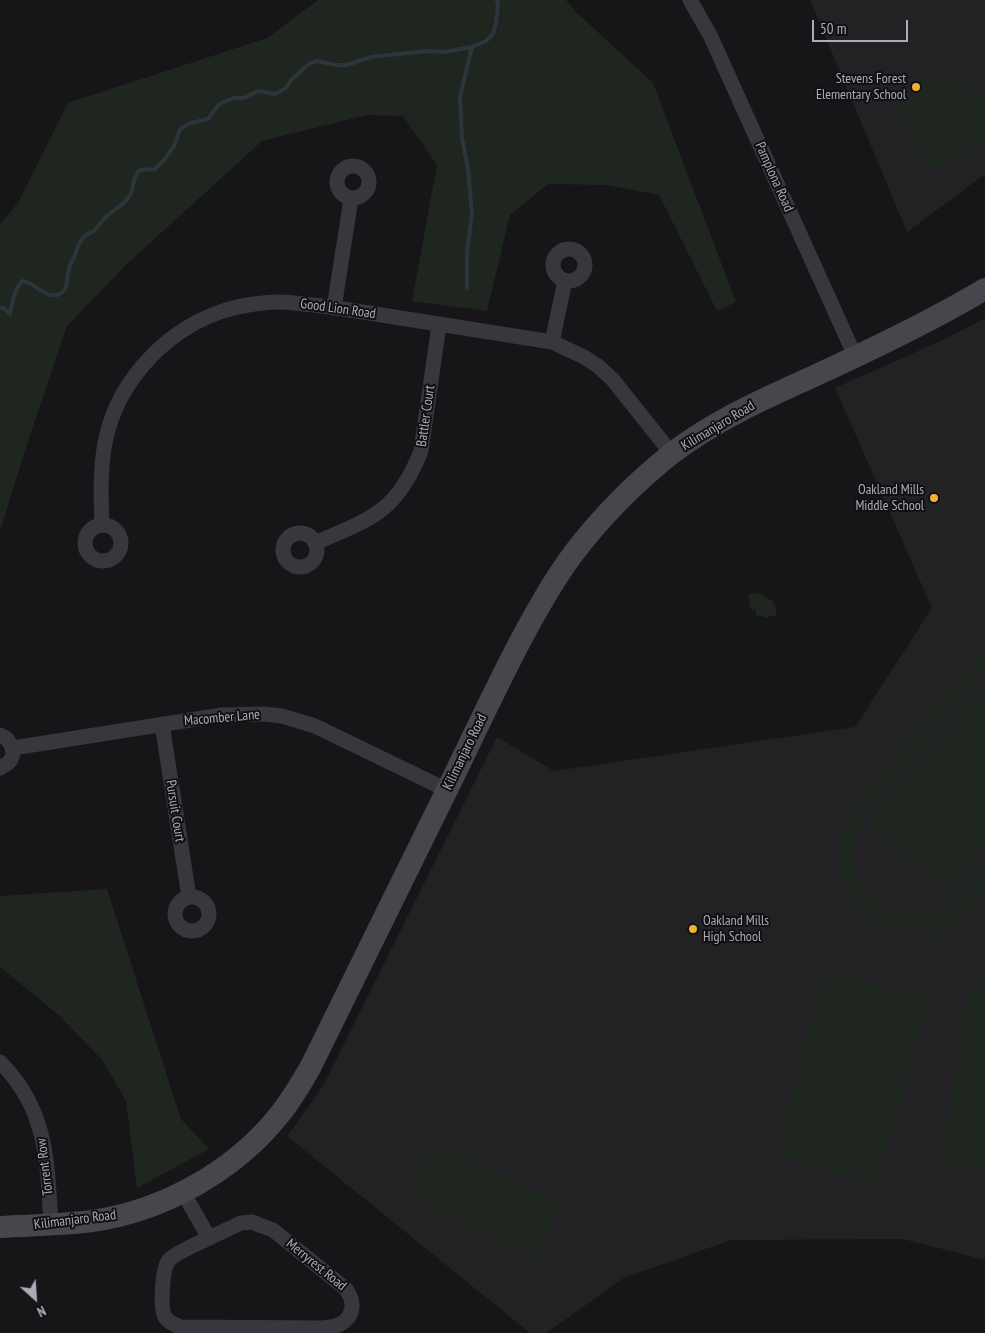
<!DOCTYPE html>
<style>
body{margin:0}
#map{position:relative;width:985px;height:1333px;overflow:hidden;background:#161618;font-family:"PT Sans Narrow",sans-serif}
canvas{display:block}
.north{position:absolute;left:10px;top:1273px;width:50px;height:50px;-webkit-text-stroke:4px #111113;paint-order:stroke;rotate:154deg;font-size:14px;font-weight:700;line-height:20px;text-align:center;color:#a8adb8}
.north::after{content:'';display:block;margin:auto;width:18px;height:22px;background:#a8adb8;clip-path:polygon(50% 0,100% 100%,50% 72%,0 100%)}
.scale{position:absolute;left:812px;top:20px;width:96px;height:22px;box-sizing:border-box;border:2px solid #a8adb8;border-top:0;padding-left:6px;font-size:15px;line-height:18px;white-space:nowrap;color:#a8adb8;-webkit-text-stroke:4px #111113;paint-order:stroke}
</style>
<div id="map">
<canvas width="985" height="1333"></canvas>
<div class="north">N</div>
<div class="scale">50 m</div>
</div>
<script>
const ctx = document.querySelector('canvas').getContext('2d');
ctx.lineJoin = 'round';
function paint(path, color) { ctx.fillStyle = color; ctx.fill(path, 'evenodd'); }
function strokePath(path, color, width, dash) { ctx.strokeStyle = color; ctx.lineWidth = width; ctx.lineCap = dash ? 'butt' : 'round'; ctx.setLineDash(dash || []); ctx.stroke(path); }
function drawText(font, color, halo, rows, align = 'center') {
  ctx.font = font + ' "PT Sans Narrow",sans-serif'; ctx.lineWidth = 4; ctx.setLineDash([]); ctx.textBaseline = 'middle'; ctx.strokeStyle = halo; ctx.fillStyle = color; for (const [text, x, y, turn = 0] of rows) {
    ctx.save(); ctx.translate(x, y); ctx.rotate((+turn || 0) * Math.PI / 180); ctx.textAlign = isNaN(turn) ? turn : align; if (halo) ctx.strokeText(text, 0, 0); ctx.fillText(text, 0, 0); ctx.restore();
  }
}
paint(new Path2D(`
 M810,0H985V174L907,232Z
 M985,318V1260L903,1239L731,1240L624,1278L546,1333H530L287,1136L323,1086L497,737L554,771L855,727L932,608L835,388L945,339Z`), '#222225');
paint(new Path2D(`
 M318,0H566L575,11L653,83L736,302L717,311L659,195L607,185L548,184L510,215L487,311L412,301L437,165L403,116L367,115L262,141L128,263L67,326L29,438L0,531V224L18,203L68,103L267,38Z
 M932,76H951L970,85L985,98V140L945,169L922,163L891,100L909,85Z
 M758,593L774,602L777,615L764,618L763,615L757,617L755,609L751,610L748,595Z
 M985,646V668L865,817C861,824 857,830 855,837C845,870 868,908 901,915C916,918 932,913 946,906C962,897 973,878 985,864V888L943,940L930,929C920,930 910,932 899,930C856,923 830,877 839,836C841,826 847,817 853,808L975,657Z
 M985,683V849L949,893L867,825Z
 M107,889L181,1119L209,1149L137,1188L126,1101L103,1061L61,1017L0,967V896Z
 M824,970L928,997L878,1184L775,1157Z
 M979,980L985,981V1172L941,1164L968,987Z
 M434,1143L561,1205L534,1259L407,1197Z`), '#1e261f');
strokePath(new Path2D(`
 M467,288V252L472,215L468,169L462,138L460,97L472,47
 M0,308H4L10,314C13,300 13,293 22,281C35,282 44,298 57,295C69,292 66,278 69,269C70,264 73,260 75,255C78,248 78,241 85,236C89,233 92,233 95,230C99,226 101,221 105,218C113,210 125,205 130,195C135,186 131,179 140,170L155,169L164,160L174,146L180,129L191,123L208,119L219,104L226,101L234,98H244L258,91L275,94L286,88L291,80L309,64L317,61L336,65H347L371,57L427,51L444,52L472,47L486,41L493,34L496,23L498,6L497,0`), '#2c353c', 4);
strokePath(new Path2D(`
 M690,0L710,35L855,356
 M337 182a16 16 0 1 1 32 0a16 16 0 1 1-32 0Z
 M553 265a16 16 0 1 1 32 0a16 16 0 1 1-32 0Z
 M334,308L351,199
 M552,342L565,281
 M102,525C101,500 100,474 104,449C113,387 161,333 220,312C237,306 262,302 280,302C291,302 302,304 313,305C338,308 363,312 388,316C443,325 498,333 552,342L584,357L598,366L613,380L672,454
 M85 543a18 18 0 1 1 36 0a18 18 0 1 1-36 0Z
 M283 550a17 17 0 1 1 34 0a17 17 0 1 1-34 0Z
 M315,543C371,519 397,512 421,451L439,325
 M162,724L189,897
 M0,735C11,739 18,754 8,763C7,764 1,767 0,768
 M13,748L222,715L264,714L282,716L315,726L447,790
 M175 914a17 17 0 1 1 34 0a17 17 0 1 1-34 0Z
 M0,1062C48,1110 47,1162 51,1224
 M183,1192L209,1238C199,1243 177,1252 169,1260C162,1268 160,1308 165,1317C169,1323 175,1325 181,1327L323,1328C327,1327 332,1327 336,1326C354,1319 356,1303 346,1289L273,1230L262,1226L252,1222L241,1223L209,1238`), '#37383d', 15);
strokePath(new Path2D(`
 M0,1227C30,1225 61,1225 92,1221C163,1211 235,1171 280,1114C292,1099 302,1082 311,1066C357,974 402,882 447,790C469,745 490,700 513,655C531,620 550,585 573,554C601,517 635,483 671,454C714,421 763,399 812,377C871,350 930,322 985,289`), '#45474d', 22);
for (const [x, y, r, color] of [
 [916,87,5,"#f2b134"],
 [934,498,5,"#f2b134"],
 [693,929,5,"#f2b134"]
]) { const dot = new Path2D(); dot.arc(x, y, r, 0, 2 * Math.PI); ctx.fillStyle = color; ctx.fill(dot); strokePath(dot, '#111113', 2); }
drawText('14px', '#a8adb8', '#111113', [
 ["Stevens Forest",906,79],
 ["Elementary School",906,95],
 ["Oakland Mills",924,490],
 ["Middle School",924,506],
 ["Oakland Mills",703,921,"left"],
 ["High School",703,937,"left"]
], 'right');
drawText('14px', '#a8adb8', '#111113', [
 ["Pamplona Road",774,177,66],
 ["Good Lion Road",338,309,8],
 ["Battler Court",426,416,-82],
 ["Kilimanjaro Road",718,426,-31],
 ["Macomber Lane",222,718,-5],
 ["Kilimanjaro Road",465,752,-64],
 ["Pursuit Court",175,811,81],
 ["Torrent Row",45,1167,-97],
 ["Kilimanjaro Road",75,1220,-7],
 ["Merryrest Road",316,1265,39]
]);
</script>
